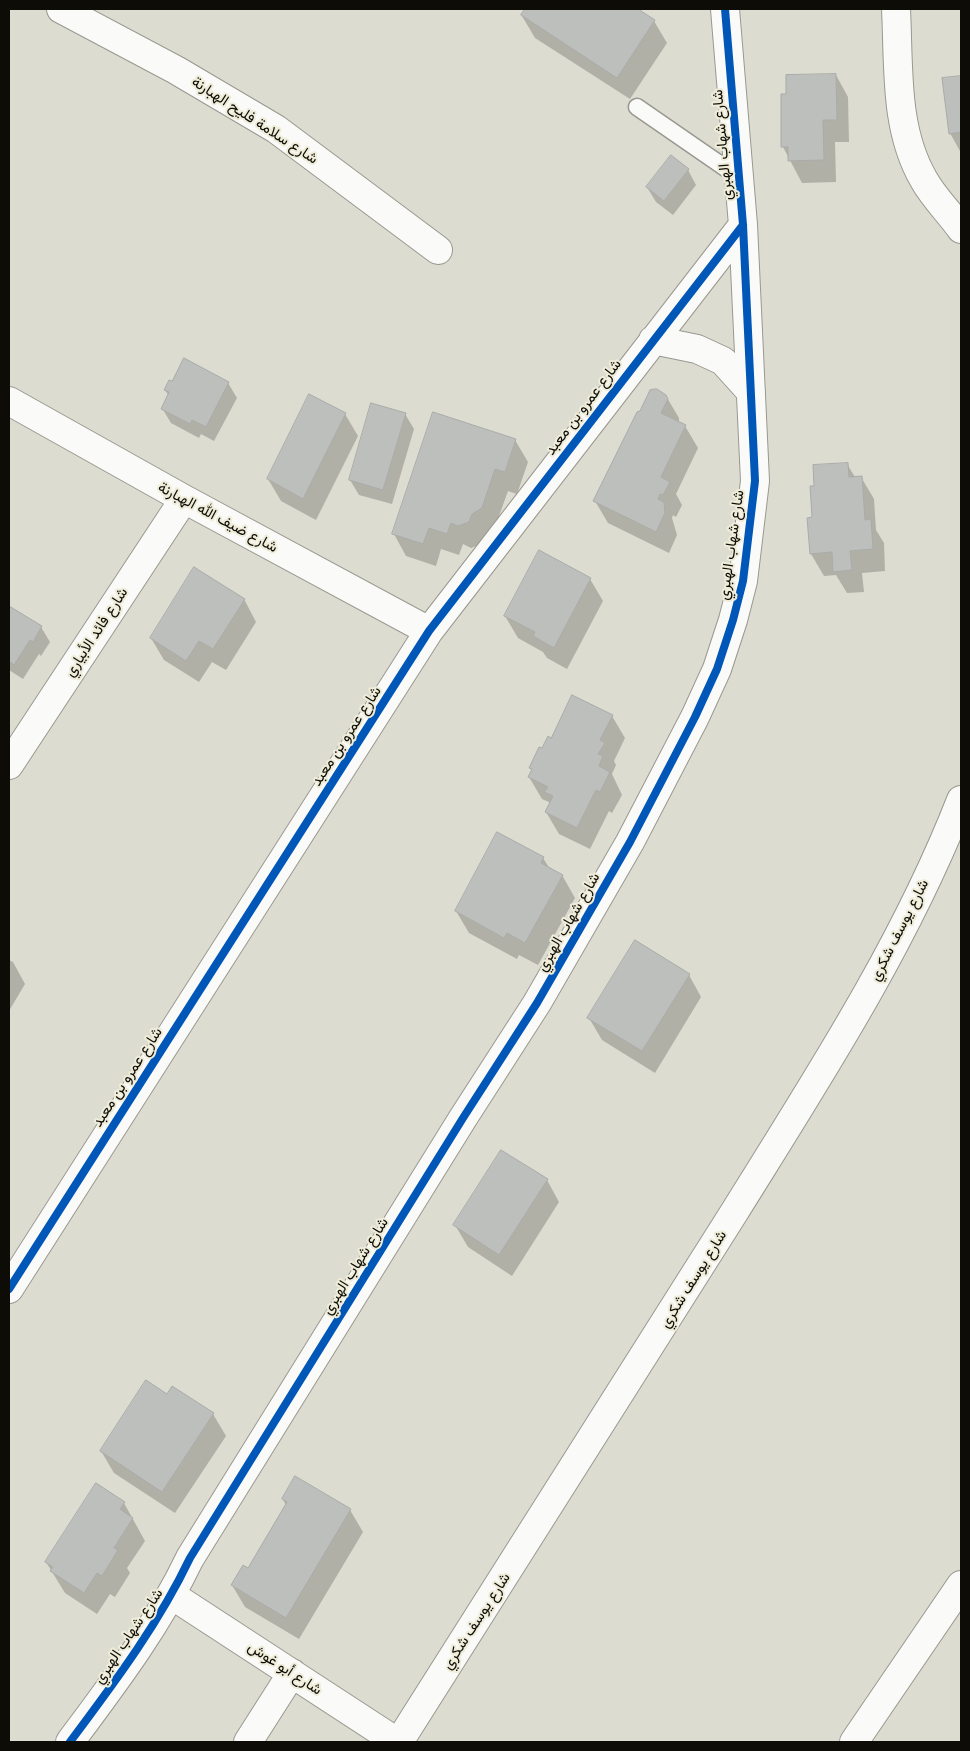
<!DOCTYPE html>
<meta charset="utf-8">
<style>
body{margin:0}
#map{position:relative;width:970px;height:1751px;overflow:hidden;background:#dddcd1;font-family:Lato,sans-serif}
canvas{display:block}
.frame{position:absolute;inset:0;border:10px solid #0d0c06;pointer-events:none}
</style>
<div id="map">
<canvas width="970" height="1751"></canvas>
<div class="frame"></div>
</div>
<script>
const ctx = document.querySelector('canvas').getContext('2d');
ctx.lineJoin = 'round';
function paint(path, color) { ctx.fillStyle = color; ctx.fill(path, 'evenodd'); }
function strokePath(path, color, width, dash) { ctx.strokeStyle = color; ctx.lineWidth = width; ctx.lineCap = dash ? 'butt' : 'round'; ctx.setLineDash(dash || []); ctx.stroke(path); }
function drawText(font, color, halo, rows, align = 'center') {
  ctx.font = font + ' Lato,Vazirmatn,sans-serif'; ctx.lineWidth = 4; ctx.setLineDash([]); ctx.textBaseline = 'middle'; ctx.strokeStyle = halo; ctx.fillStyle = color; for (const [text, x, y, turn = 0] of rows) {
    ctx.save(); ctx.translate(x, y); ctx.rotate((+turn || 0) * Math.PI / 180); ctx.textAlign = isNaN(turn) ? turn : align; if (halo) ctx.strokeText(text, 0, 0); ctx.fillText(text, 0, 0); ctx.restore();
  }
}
paint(new Path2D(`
 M526,9H635L654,21L667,43L630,99L535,38L522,16Z
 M836,75L848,97L849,142H835L836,182L802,183L783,147Z
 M961,77V153L950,133L943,79Z
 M688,170L696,185L673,215L656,202L647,187Z
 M228,383L237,398L214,441L201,434L199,438L171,423L162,408L169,396L165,390Z
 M666,396L679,418V423L685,426L698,448L676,494L682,505L676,517L673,515L672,518L677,535L669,553L608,523L595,501Z
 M345,414L358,436L316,520L281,501L268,479Z
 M405,414L414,429L392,504L359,495L350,480Z
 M515,440L528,462L517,494L508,491L494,530L484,536L481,544L471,548L463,544L459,555L441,549L436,566L406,556L394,534Z
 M847,464L855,477H861L874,499L876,530L884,543L885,571L862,573L864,592L847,593L836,575L824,576L811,554L816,487Z
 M590,579L603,601L567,669L547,658L543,652L518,638L505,616Z
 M244,599L256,622L226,670L212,662L199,682L164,660L151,638Z
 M9,607L41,627L50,642L41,656L39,654L23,679L9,670Z
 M612,716L625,738L614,761L616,765L612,774L622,795L612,813L609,811L590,849L559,834L546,812L551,803L542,799L529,777L532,771L530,768L551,739Z
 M498,834L543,858L550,869L562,875L575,898L538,965L519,955L517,959L469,933L456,911Z
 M9,960L13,962L25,984L9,1011Z
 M689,975L701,997L655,1073L602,1040L589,1018Z
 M547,1180L559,1202L512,1276L468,1247L455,1225Z
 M167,1395L213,1414L226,1436L175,1513L114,1473L101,1451Z
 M283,1500L350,1510L363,1532L299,1639L245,1607L232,1585L248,1570L286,1505Z
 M124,1503L145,1541L127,1568L130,1573L115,1597L110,1594L97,1614L65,1593L46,1562Z`), '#0003');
const building = new Path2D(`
 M525,9H638L655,20L617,78L521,15Z
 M836,74L837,120H823L824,160L788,161V147H781V94H786V75Z
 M961,76V132L949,134L942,78Z
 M671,155L689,169L664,201L646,187Z
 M184,358L229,382L206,427L192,420L190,424L161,409L169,392L164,390L169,380L172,381Z
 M657,389L666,395L668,399L661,413L686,425L661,477L670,482L663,495L660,494L658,499L664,502L665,513L656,532L593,501L637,412L640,411L650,390Z
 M309,394L346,413L303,499L267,479Z
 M371,403L406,413L383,490L349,480Z
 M433,412L516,439L505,472L495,469L482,508L472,514L469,522L458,526L451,523L447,534L429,528L423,544L392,534Z
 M848,463L849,477L862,476L865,520L871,519L873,549L850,551L852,570L833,572L832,552L810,554L807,518L812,517L810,486H814L813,465Z
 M539,550L591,578L554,648L533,636L535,632L504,616Z
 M194,567L245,599L213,649L199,641L186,661L150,638Z
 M9,606L42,626L33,642L30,640L14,665L9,661Z
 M572,695L613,715L600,740L605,743L598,754L603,756L599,766L610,772L600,792L596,790L577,828L545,812L553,796L544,792L548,787L528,777L532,769L529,768L539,747L542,748L548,736L551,738Z
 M497,832L544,857L541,863L563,875L525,943L507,933L504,938L455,911Z
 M635,940L690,974L642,1051L587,1018Z
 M501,1150L548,1179L499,1255L453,1225Z
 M146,1380L167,1394L172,1386L214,1413L162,1492L100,1451Z
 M295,1476L351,1509L286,1618L231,1585L243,1565L248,1568L287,1502L282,1499Z
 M96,1483L125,1502L120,1509L133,1518L114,1548L118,1550L102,1576L97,1573L84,1593L50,1571L53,1567L45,1562Z`);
paint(building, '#bdbfbd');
strokePath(building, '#a9aba9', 1);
const service = new Path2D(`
 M637,107L737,176`);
const minor = new Path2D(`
 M61,9L176,70L276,129L438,250
 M896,9C899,66 894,129 924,180C934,198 949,212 961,229
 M653,340L697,349L723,361L751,392
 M9,401L184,499L429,631
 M9,765L184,499
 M9,1289L429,631L743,225
 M173,1596L397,1742
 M70,1742C114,1683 158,1625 190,1558L463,1118L537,1003L630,842L695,717L717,669L733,620L743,581L755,481L743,225L725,9
 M248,1742L292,1673
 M399,1742C512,1566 624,1389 735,1211C817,1079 904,946 961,800
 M854,1742L961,1585`);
strokePath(service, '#999890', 19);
strokePath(minor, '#999890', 30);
strokePath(service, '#fafaf8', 16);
strokePath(minor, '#fafaf8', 28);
strokePath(new Path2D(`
 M9,1289L429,631L743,225
 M70,1742C114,1683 158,1625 190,1558L463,1118L537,1003L630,842L695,717L717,669L733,620L743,581L755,481L743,225L725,9`), '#0057b8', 8);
drawText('15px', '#0d0c06', '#efedd9', [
 ["شارع سلامة فليح الهبارنة",255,120,33],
 ["شارع شهاب الهبري",722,145,-95],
 ["شارع عمرو بن معبد",583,407,-53],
 ["شارع ضيف الله الهبارنة",218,517,28],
 ["شارع شهاب الهبري",731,545,-82],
 ["شارع فائد الأبياري",96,632,-57],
 ["شارع عمرو بن معبد",346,736,-57],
 ["شارع شهاب الهبري",568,922,-60],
 ["شارع يوسف شكري",899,930,-63],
 ["شارع عمرو بن معبد",127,1077,-57],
 ["شارع شهاب الهبري",355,1266,-58],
 ["شارع يوسف شكري",693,1279,-58],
 ["شارع يوسف شكري",476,1621,-57],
 ["شارع شهاب الهبري",128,1636,-56],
 ["شارع أبو غوش",285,1668,33]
]);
</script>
